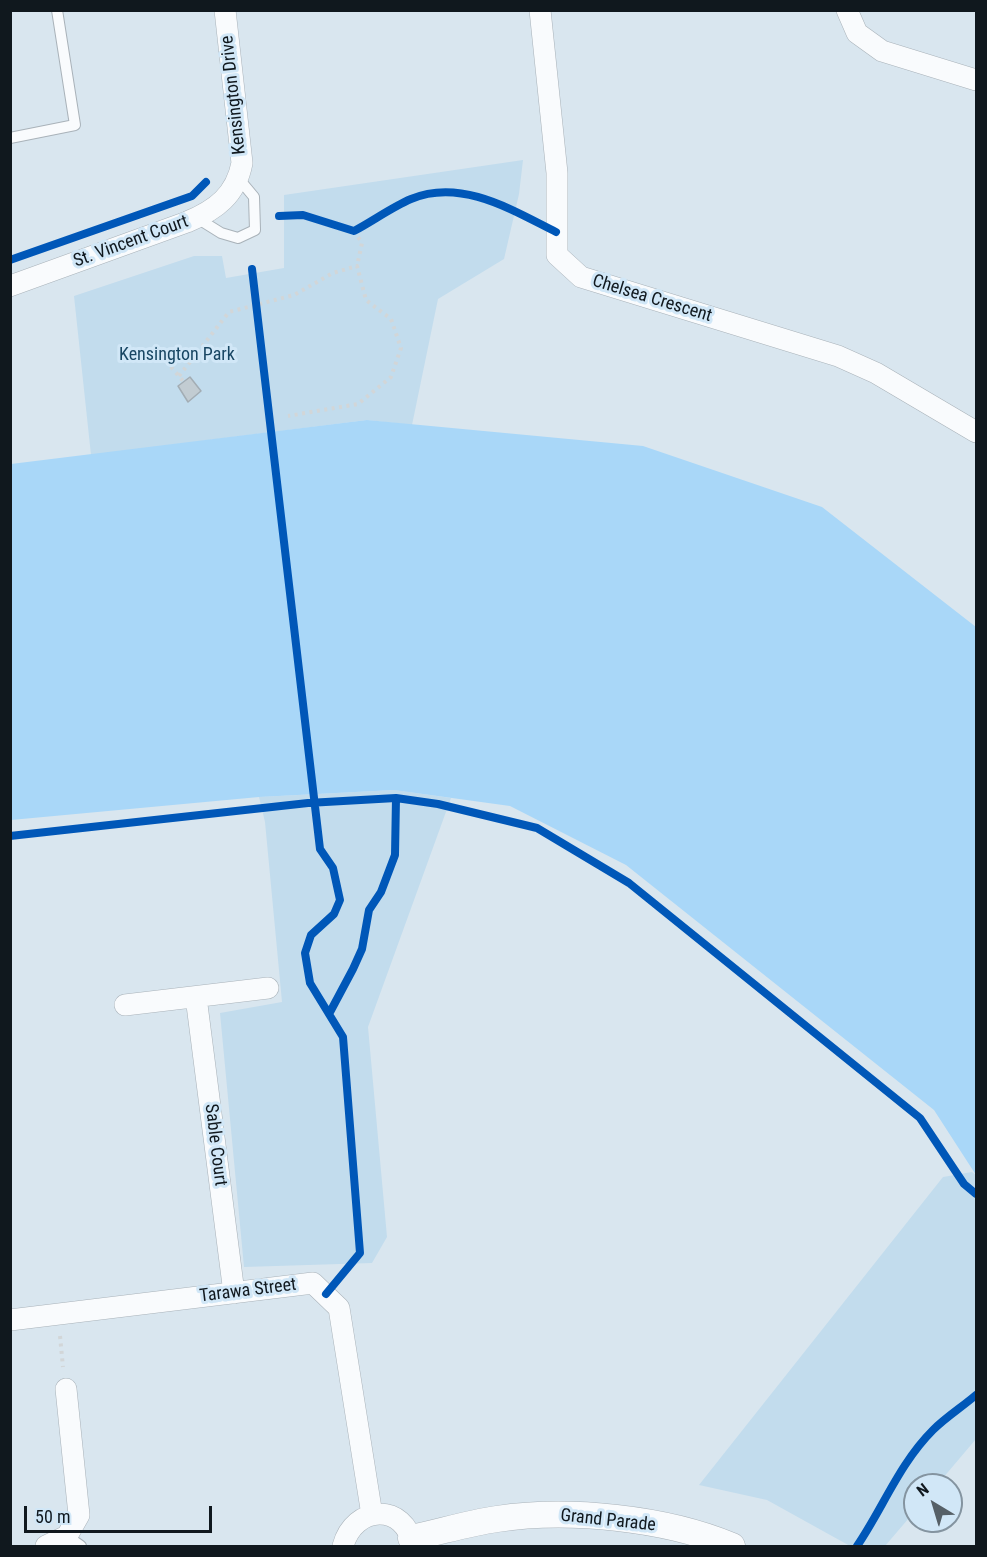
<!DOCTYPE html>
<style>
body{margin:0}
#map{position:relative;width:987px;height:1557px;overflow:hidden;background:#d9e6ef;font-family:"Roboto Condensed",sans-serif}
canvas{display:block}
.frame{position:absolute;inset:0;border:12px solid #10181e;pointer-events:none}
.north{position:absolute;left:903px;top:1473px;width:60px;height:60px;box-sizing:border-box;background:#d1e7f7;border:2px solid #8494a0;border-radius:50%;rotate:322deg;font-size:16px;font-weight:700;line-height:24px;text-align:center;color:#10181e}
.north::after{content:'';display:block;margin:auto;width:21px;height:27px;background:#566067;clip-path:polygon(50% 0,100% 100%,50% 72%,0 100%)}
.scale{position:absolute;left:24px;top:1506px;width:188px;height:27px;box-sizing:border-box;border:3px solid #10181e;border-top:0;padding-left:8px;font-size:18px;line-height:21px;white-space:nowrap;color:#10181e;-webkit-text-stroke:4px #d1e7f7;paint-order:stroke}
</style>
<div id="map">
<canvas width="987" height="1557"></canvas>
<div class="frame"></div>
<div class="north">N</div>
<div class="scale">50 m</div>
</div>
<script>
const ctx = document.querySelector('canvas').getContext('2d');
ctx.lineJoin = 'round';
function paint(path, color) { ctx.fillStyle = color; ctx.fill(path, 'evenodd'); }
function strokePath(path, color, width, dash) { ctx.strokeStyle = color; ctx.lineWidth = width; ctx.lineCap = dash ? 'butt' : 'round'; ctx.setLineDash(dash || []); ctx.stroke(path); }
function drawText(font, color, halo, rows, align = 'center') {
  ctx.font = font + ' "Roboto Condensed",sans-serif'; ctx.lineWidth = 6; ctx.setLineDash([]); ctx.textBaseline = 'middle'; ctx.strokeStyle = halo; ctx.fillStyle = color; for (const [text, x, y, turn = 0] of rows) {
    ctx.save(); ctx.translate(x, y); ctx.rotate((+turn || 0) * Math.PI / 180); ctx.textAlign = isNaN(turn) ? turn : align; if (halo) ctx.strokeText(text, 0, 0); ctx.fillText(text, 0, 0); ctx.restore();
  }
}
paint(new Path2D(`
 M523,160L519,194L504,259L438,299L412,425L367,420L91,455L74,296L194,256H222L226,278L284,268V195Z
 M395,790L451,798L368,1027L387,1237L372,1263L244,1267L220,1013L282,1002L265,822L259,797Z
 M972,1172L976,1175V1439L937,1485H915V1511L885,1546H850L767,1500L699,1485L943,1177Z`), '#c2dced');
paint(new Path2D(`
 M367,420L643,446L822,507L976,627V1175L934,1110L626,865L510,806L394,790L259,797L11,820V464Z`), '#a9d7f8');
const building = new Path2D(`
 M190,377L201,391L188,402L178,386Z`);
paint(building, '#c2ccd2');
strokePath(building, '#a3adb4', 1.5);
const service = new Path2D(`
 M10,138L75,125L57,10
 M197,218L221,233L238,238L255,230L254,197L239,179
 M67,1536L81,1546`);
const minor = new Path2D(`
 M540,10L557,173V255L581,277L838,356L876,373L976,432
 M847,10L857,33L882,51L976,80
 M10,286L187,222C216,210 236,195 242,163L225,10
 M196,997L234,1293
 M125,1005L268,988
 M10,1320L313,1283L339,1308L372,1515
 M46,1546L67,1536L79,1515L66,1389
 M343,1546C354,1505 405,1502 413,1546`);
const tertiary = new Path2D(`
 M411,1538C440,1532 468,1523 497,1519C568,1508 666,1518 732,1546`);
strokePath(service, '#a9b2b9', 12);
strokePath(minor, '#a9b2b9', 22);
strokePath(tertiary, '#a9b2b9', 27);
strokePath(new Path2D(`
 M354,231L362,243L357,266
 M171,367L184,382
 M179,376L229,312L294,295L333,273L357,266L366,300L391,319L401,348L391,377L358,404L288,416
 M60,1336L63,1367`), '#d2d6d8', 4, [3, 4.5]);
strokePath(service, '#f9fbfd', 10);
strokePath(minor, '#f9fbfd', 21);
strokePath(tertiary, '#f9fbfd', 26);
strokePath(new Path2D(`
 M279,216L303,215L354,231C373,221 392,207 411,199C461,178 512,210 556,232
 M10,260L192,196L206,182
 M252,269L320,849L333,868L340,900L334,914L311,935L305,953L310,983L343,1037L360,1253L326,1294
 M10,836L308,803L396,798L438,804L537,828L629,883L920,1118L964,1184L976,1194
 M329,1014L353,969L362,949L369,910L381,892L395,855L396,798
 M857,1546C883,1508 899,1464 933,1430C946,1417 962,1407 976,1395`), '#0057b8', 8);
drawText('18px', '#10181e', '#d1e7f7', [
 ["Kensington Drive",234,95,-96],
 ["St. Vincent Court",131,242,-20],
 ["Chelsea Crescent",652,299,17],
 ["Sable Court",215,1145,83],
 ["Tarawa Street",248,1291,-7],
 ["Grand Parade",608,1521,6]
]);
drawText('18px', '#184663', '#d1e7f7', [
 ["Kensington Park",177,355]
]);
</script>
